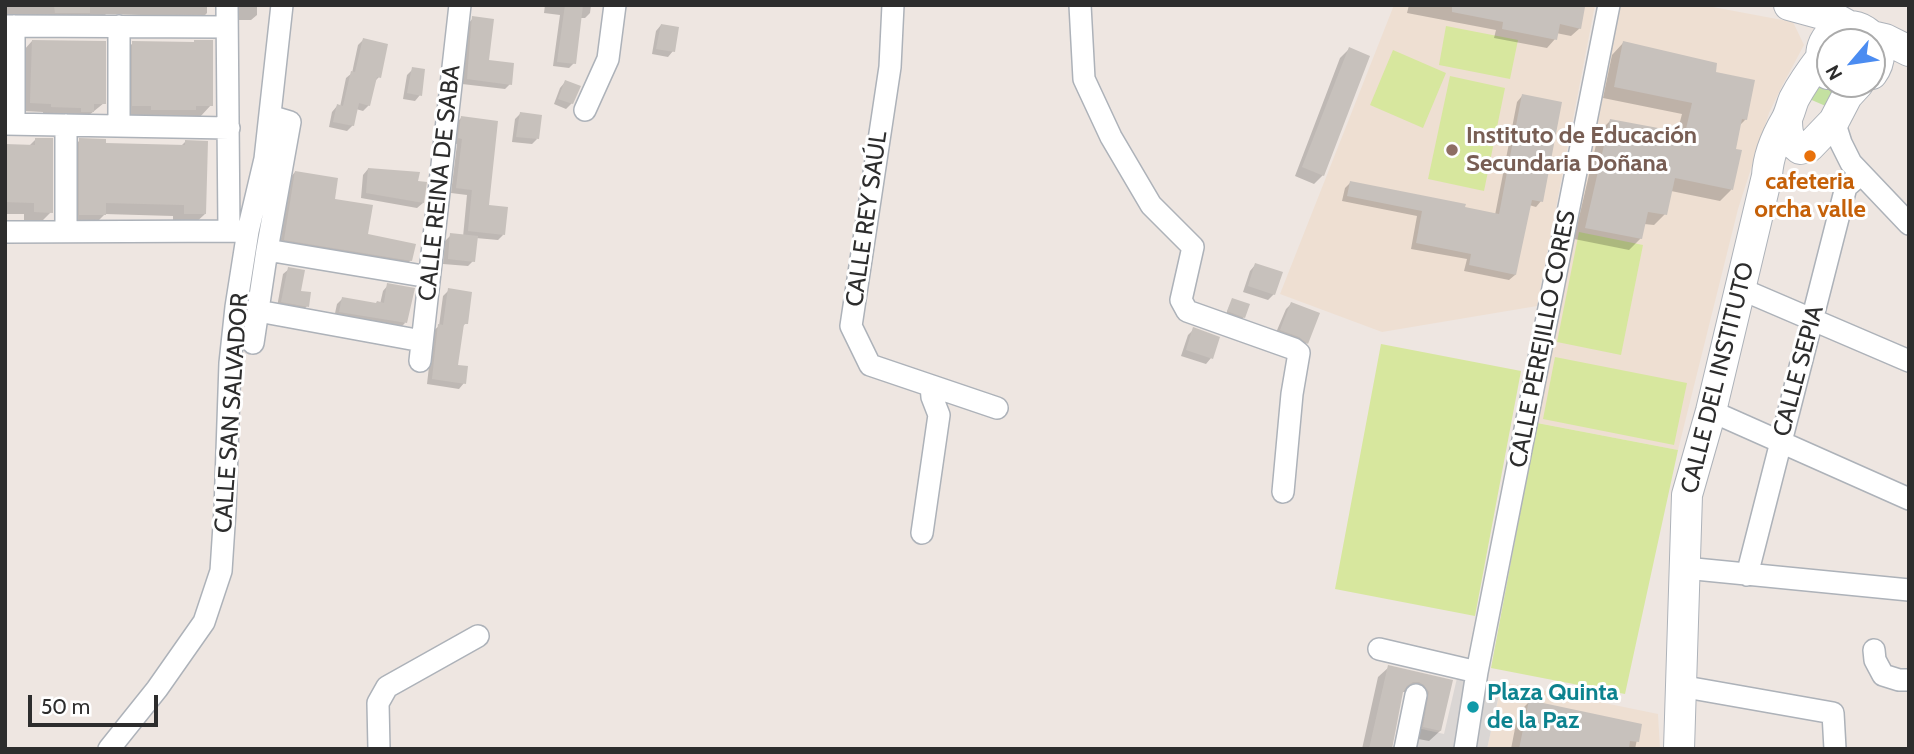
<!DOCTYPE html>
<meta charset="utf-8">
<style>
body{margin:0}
#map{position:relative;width:1914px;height:754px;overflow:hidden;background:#eee6e1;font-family:Cabin,sans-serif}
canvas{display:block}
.frame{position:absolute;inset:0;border:7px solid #2d2d2d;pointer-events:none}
.north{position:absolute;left:1816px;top:28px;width:70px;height:70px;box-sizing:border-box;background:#fff;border:2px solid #ababab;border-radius:50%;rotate:241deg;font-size:19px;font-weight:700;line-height:28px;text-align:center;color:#2d2d2d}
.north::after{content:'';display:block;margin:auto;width:24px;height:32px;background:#4b8cf1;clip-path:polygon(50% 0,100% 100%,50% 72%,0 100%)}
.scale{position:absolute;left:28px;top:695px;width:130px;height:32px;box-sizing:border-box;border:4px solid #2d2d2d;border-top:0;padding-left:9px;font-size:21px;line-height:24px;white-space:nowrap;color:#2d2d2d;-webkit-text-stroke:5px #fff;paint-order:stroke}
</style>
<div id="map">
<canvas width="1914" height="754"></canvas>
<div class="frame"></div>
<div class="north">N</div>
<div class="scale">50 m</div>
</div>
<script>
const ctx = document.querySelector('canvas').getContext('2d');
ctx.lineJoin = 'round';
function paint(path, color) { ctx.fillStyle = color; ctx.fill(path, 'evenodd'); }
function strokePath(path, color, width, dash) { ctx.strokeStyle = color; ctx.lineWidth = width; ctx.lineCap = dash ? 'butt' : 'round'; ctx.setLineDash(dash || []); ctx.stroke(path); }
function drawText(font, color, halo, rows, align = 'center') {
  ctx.font = font + ' Cabin,sans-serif'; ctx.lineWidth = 6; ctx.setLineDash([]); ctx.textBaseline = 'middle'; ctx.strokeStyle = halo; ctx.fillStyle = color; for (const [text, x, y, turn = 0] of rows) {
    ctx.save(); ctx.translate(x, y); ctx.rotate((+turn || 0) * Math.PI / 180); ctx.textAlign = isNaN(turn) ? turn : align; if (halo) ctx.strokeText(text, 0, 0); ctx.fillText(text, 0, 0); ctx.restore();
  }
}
paint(new Path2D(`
 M1394,5H1595L1537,306L1382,332L1280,294Z
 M1620,5H1702L1793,22L1804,45L1782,86L1769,113L1738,209L1678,450L1537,423Z
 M1502,682L1658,714L1660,749H1487Z`), '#eedfd2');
paint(new Path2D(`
 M1814,83L1835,92L1828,107L1807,98Z`), '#c4e1a1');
paint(new Path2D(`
 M1446,26L1518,40L1510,79L1439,65Z
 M1393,50L1446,73L1423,128L1370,105Z
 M1450,76L1505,88L1484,191L1428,179Z
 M1579,232L1643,245L1621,355L1557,342Z
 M1381,344L1521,371L1475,616L1335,589Z
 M1555,357L1687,383L1674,445L1543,419Z
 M1537,423L1678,450L1625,694L1491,668Z`), '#d7e79e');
paint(new Path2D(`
 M1457,678L1478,680L1500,690L1487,749H1395L1400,724L1444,734Z`), '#dad6d4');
paint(new Path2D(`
 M5,5H207V13L196,24H174L175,16L106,14L96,24H22V15H5Z
 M236,5H257V15L251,20H236Z
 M545,5H591L590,13L585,18H580L574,63L569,68L553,66L560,15L544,13Z
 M1409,5H1568L1580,28L1571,36L1556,33L1555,39L1547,48L1494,38L1496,30L1407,13Z
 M473,18L487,62L510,84L505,89L462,84L468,24Z
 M661,25L673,51L668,57L652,54L656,31Z
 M363,40L379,77L374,82L369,105L363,111L356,109L353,125L347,131L329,127L332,112L337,106L340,107L346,78L352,73L358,45Z
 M32,41L104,103L83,120L43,115V112L23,111L24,50Z
 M133,43L211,105L200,117H187L183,121L121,117V54Z
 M1623,43L1714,73L1746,119L1739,126L1734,151L1731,190L1720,201L1671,191L1665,214L1654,225L1644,224L1641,238L1629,250L1574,239L1599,132L1610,121L1677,133L1682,114L1603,98L1612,55Z
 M1349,49L1323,175L1314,184L1295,176L1340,58Z
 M413,69L420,95L415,101L403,99L407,75Z
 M565,82L572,103L566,109L554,104L560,88Z
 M1522,96L1541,201L1536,207L1529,205L1515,275L1509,280L1464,271L1467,259L1411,249L1417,216L1342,201L1345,188L1350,183L1495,215L1517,102Z
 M520,114L537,139L532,144L512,142L515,119Z
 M461,118L487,206L503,235L498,240L476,238L473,261L468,266L443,264L445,241L451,235L463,237L467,195L451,193L457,144L454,143L456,123Z
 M36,139L51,212L40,223H24V214H5V146L28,147Z
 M80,140L104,144L181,146L185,142L205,214L193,225H173V216L105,214L93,226L68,225V152Z
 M368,169L416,182L423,203L417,208L361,198L363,175Z
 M295,172L333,200L366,236L411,260L405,266L280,245L290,178Z
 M1255,265L1274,294L1268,300L1243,292L1250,271Z
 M289,269L307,306L302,312L277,307L283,274Z
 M388,285L405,323L400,328L334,318L337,304L342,299L380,304L383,291Z
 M449,290L466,323L461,328L456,367L464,383L459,389L427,384L433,331L439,326L443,296Z
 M1232,300L1244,317L1242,319L1226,314Z
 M1291,304L1307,343L1302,348L1275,335L1286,309Z
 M1194,329L1211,358L1206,364L1181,356L1188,335Z
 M1389,667L1451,681L1440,731L1429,741L1413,738L1408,692H1401L1389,749H1362L1378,677Z
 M1529,702L1640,725L1635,749H1511L1518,713Z`), '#0003');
paint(new Path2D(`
 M54,5H90V13H55Z
 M565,5H583L576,64L557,62Z
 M1452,5H1577L1585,7L1581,29L1560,24L1557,40L1502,29L1503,22L1452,12Z
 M472,16L494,19L489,60L514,63L512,85L467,79Z
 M661,24L679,27L675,52L656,49Z
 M363,38L388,44L381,78L377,77L370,106L359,103L354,126L333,122L337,104L343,106L351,71L355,72Z
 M32,40L106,41V104H94V112H81V108L51,107V104L30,103Z
 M194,40H213V106H196V110H151V106H132V41L194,42Z
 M1623,41L1717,63L1716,72L1755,80L1747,120L1742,119L1736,149L1742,150L1733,190L1675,178L1667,215L1648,212L1642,239L1585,228L1610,119L1685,133L1692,103L1614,87Z
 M1349,47L1370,56L1324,176L1302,167Z
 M412,67L425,69L422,96L407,93Z
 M565,80L581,86L573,104L558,99Z
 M1522,94L1562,102L1543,202L1532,200L1516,275L1469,265L1471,254L1416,243L1422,211L1347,196L1350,181L1466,204L1465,207L1499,214Z
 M520,112L542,115L539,139L516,137Z
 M461,116L498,121L489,205L508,207L505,235L468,231L472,190L456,188L462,139L458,138Z
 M35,138H53V213L34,212V203L5,202V144L35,145Z
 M79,138L106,139V143L185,145V140L208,141L206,214H184V205L106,203V215H79Z
 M368,168L420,172L418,181L427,182L424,203L366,193Z
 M295,171L338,178L335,199L373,205L368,234L416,244L412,261L284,240Z
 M450,233L478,236L475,262L448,259Z
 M1255,263L1283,272L1275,295L1248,286Z
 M288,267L305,270L301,291L311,292L309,307L281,302Z
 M387,283L415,288L407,323L339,312L342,297L376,303L377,301L384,303Z
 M448,288L472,292L468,324H464L458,365L468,366L466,384L432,379L438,324L443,325Z
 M1232,298L1250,304L1245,318L1227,311Z
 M1291,302L1320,313L1308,344L1299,337L1280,330Z
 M1193,327L1220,337L1213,359L1186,350Z
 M1388,665L1453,680L1441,731L1423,727L1429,692L1424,685L1419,682H1413L1407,686L1403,692L1392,749H1369Z
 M1529,700L1642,724L1639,742L1630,741L1629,749H1519Z`), '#c7c1bc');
const street = new Path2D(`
 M227,5L229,231
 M893,5L890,67L851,326L870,365L997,408
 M1080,5L1084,79L1111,137L1151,205L1193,247L1181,300L1187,311L1294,349L1299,353L1292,394L1283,492
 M5,26L227,27
 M585,110L608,59L615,5
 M1834,121L1841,143L1851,163L1909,224
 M5,124L229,128
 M14,124V26
 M66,125V231
 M119,126V26
 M5,232L248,231
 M267,250L429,277
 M1741,289L1909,361
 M258,311L422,341
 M253,343L267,250L290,122L270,116
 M420,361L460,5
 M1711,411L1909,499
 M922,533L939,415L932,397L931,386
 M1685,568L1909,590
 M1747,575L1846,187L1861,174
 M1379,649L1477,672
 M1874,650L1875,660L1883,675L1899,680H1909
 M1680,686L1833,713L1835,749
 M109,749L157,689L204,622L221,571L225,510L230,363L236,307L248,231L265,159L282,5
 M379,749L378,703L387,687L478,636
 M1405,749L1416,695
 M1465,749L1477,672L1609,5`);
const secondary = new Path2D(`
 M1789,5L1833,17L1849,26
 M1872,36L1885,39L1909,51
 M1828,74C1822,65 1819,54 1824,43C1843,5 1898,38 1872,74
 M1787,119C1787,133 1788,140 1800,149L1809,147L1834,121L1847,96L1858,84
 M1679,749L1687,495L1711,411L1767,176C1768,156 1776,137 1786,120C1790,113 1791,106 1794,99C1802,84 1811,71 1821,58`);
strokePath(street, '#adb2b9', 24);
strokePath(secondary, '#adb2b9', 32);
strokePath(street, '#fff', 21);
strokePath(secondary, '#fff', 30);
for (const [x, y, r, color] of [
 [1452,150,7,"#8d6e63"],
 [1810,156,7,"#e8710a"],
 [1473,707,7,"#0f9aa8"]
]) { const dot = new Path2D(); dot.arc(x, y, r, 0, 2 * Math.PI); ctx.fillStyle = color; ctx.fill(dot); strokePath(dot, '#fff', 2.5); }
drawText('bold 24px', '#785e54', '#fff', [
 ["Instituto de Educación",1466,136],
 ["Secundaria Doñana",1466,164]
], 'left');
drawText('bold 24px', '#c56008', '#fff', [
 ["cafeteria",1810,182],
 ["orcha valle",1810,210]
]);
drawText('24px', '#2d2d2d', '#fff', [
 ["CALLE REINA DE SABA",440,183,-84],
 ["CALLE REY SAÚL",867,219,-82],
 ["CALLE PEREJILLO CORES",1543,339,-79],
 ["CALLE SEPIA",1799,371,-75],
 ["CALLE DEL INSTITUTO",1718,378,-76],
 ["CALLE SAN SALVADOR",232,413,-86]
]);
drawText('bold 24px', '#0d838f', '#fff', [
 ["Plaza Quinta",1487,693],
 ["de la Paz",1487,721]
], 'left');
</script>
